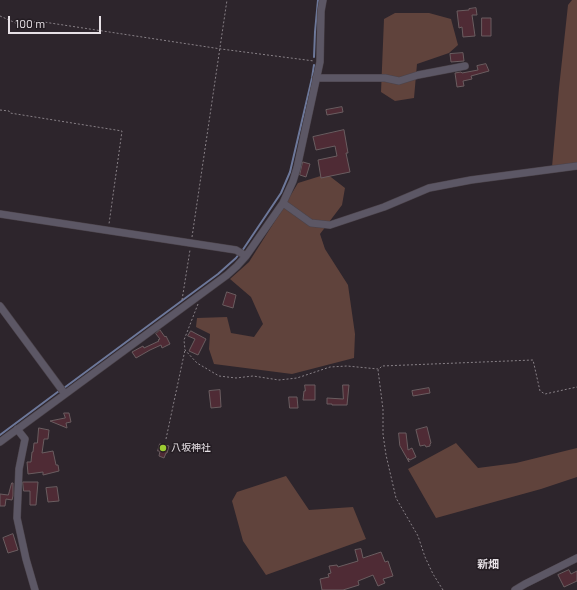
<!DOCTYPE html>
<meta charset="utf-8">
<style>
body{margin:0}
#map{position:relative;width:577px;height:590px;overflow:hidden;background:#2d252c;font-family:Barlow,sans-serif}
canvas{display:block}
.scale{position:absolute;left:8px;top:16px;width:93px;height:18px;box-sizing:border-box;border:2px solid #e7e1e6;border-top:0;padding-left:5px;font-size:12px;line-height:14px;white-space:nowrap;color:#e7e1e6;-webkit-text-stroke:3px #231c22;paint-order:stroke}
</style>
<div id="map">
<canvas width="577" height="590"></canvas>
<div class="scale">100 m</div>
</div>
<script>
const ctx = document.querySelector('canvas').getContext('2d');
ctx.lineJoin = 'round';
function paint(path, color) { ctx.fillStyle = color; ctx.fill(path, 'evenodd'); }
function strokePath(path, color, width, dash) { ctx.strokeStyle = color; ctx.lineWidth = width; ctx.lineCap = dash ? 'butt' : 'round'; ctx.setLineDash(dash || []); ctx.stroke(path); }
function drawText(font, color, halo, rows, align = 'center') {
  ctx.font = font + ' Barlow,"Noto Sans JP",sans-serif'; ctx.lineWidth = 3; ctx.setLineDash([]); ctx.textBaseline = 'middle'; ctx.strokeStyle = halo; ctx.fillStyle = color; for (const [text, x, y, turn = 0] of rows) {
    ctx.save(); ctx.translate(x, y); ctx.rotate((+turn || 0) * Math.PI / 180); ctx.textAlign = isNaN(turn) ? turn : align; if (halo) ctx.strokeText(text, 0, 0); ctx.fillText(text, 0, 0); ctx.restore();
  }
}
paint(new Path2D(`
 M572,0H577V164L552,167L559,88L568,5Z
 M395,13H429L451,19L458,45L449,53L417,64L414,98L395,101L381,92L384,19Z
 M327,174L345,188L342,205L320,234L325,249L348,285L355,334L354,358L292,374L214,364L209,349L210,334L196,327L197,318L227,317L231,333L254,337L263,324L251,297L230,279L249,262L280,213L298,183Z
 M456,443L478,468L516,463L577,448V477L541,489L436,518L408,469Z
 M286,476L309,510L353,507L366,539L266,575L243,541L232,501L237,492Z`), '#60433c');
strokePath(new Path2D(`
 M314,57L315,32L318,0
 M242,251L281,193L290,172L312,78L314,65
 M64,388L218,274L236,258L239,254
 M0,435L59,391`), '#6d789a', 2);
const building = new Path2D(`
 M476,8L477,15H472L475,36L463,37L462,27L459,28L457,11L469,10V9Z
 M482,18H491V36H482Z
 M463,53L464,61L451,62L450,54Z
 M486,64L489,71L471,76L472,79L463,81L464,86L457,87L455,73L461,72L462,73L478,70L477,66Z
 M342,107L343,112L327,115L326,110Z
 M344,130L348,153H346L350,172L321,178L318,160L337,156L335,146L316,150L313,137Z
 M303,162L310,164L306,177L300,175Z
 M227,292L236,295L233,308L223,305Z
 M160,330L165,337L166,336L170,344L162,348L161,345L150,350L136,358L132,352L143,346L144,348L159,341L158,340L160,339L156,334Z
 M191,331L206,339L198,355L189,351L195,339L188,336Z
 M305,385H315V400H303L304,391H305Z
 M343,385H349L347,405H332V404H327V398L343,399Z
 M429,388L430,393L413,396L412,391Z
 M220,390L221,407L211,408L209,391Z
 M289,397H297L298,408H290Z
 M64,413H69L71,422L66,423L67,428L50,421L65,418Z
 M427,427L431,443L430,444V446L426,447L425,445L420,446L416,430Z
 M39,428L49,430L48,439H44L42,453L53,451L56,465H58L59,471L43,475V472L28,474L27,462H31L32,452H33L34,443H37Z
 M399,433H406L408,450L412,448L416,457L410,460L408,458L409,462L400,446Z
 M160,444L169,446L167,453H166L164,458L159,456L160,451H158Z
 M23,482H38L36,505H30V491H24Z
 M12,483H13V496L12,500L6,499L5,506H0V494L8,495Z
 M57,487L59,501L48,502L46,488Z
 M13,534L18,550L8,553L3,538Z
 M361,549L363,558L381,552L385,562L388,561L393,576L383,579L385,583L378,586L373,575L358,581L359,585L343,590H322L320,579L329,577L328,574L331,573L329,566L337,565L338,567L358,561L355,550Z
 M569,570L571,574L577,571V581L564,587L558,575Z`);
paint(building, '#4f2b35');
strokePath(building, '#6a5d60', 1);
const minor = new Path2D(`
 M316,78H385L399,81L418,75L465,66
 M283,203L311,223L330,225L384,207L429,188L471,180L577,166
 M0,214L236,250L246,256
 M0,306L65,394
 M17,429L25,439L19,469L17,518L26,559L35,590
 M0,442L227,275L237,266L246,256L283,203L293,181L297,168L320,62L321,11L323,0
 M515,590L525,584L577,558`);
strokePath(minor, '#4b434a', 8);
strokePath(new Path2D(`
 M0,16L18,24L27,25L37,21L221,49L314,61
 M0,110L9,111L10,113L122,131L109,224
 M192,237L227,0
 M182,300L190,250
 M198,304L184,340L185,350L197,363L219,376L236,378L253,376L279,380L297,378L330,367L347,366L378,369
 M166,439L185,350
 M443,590L433,574L425,557L418,536L396,498L386,455L383,434V409L378,370L382,366L533,360L540,391L545,394L577,387`), '#888187', 1, [2, 2]);
strokePath(minor, '#5c5765', 7);
for (const [x, y, r, color] of [
 [163,448,4,"#9ccb32"]
]) { const dot = new Path2D(); dot.arc(x, y, r, 0, 2 * Math.PI); ctx.fillStyle = color; ctx.fill(dot); strokePath(dot, '#231c22', 1.5); }
drawText('10px', '#e7e1e6', '#231c22', [
 ["八坂神社",171,448]
], 'left');
drawText('bold 11px', '#e7e1e6', '#231c22', [
 ["新畑",488,564]
]);
</script>
